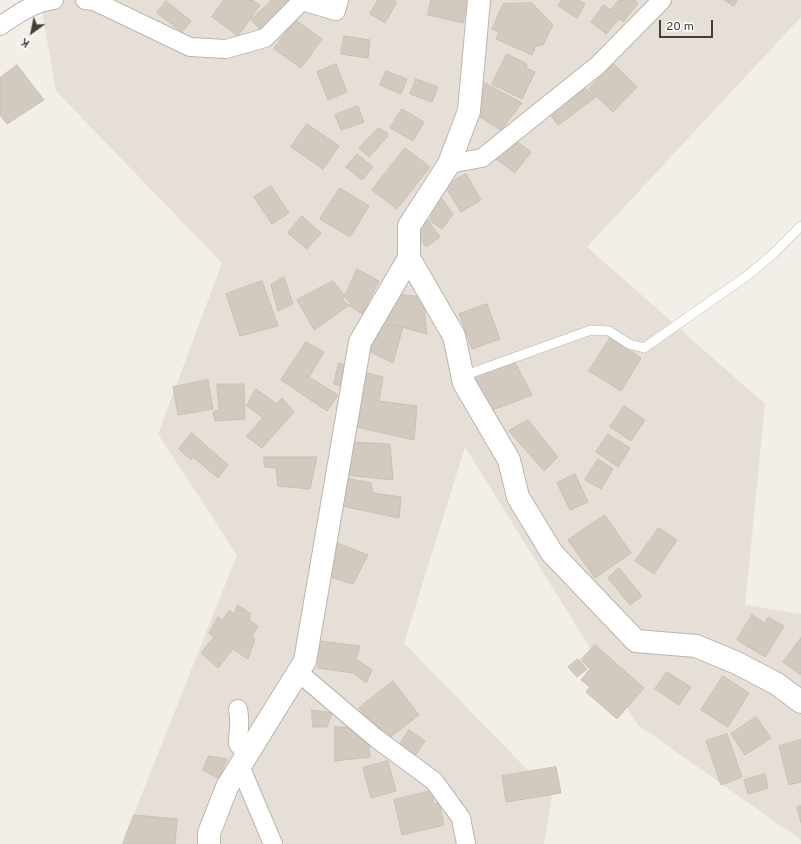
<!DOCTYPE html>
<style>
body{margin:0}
#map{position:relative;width:801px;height:844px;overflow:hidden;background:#f2eee8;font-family:Overpass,sans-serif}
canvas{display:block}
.north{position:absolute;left:12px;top:12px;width:40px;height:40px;-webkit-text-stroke:3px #fff;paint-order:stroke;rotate:213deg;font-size:11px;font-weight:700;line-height:16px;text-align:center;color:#453e38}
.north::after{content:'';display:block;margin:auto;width:14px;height:18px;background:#453e38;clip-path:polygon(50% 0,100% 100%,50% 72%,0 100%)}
.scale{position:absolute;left:659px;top:20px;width:54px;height:18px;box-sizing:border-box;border:2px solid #453e38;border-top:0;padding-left:5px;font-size:12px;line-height:14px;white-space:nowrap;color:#453e38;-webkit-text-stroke:3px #fff;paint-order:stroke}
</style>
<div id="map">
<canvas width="801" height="844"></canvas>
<div class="north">K</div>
<div class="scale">20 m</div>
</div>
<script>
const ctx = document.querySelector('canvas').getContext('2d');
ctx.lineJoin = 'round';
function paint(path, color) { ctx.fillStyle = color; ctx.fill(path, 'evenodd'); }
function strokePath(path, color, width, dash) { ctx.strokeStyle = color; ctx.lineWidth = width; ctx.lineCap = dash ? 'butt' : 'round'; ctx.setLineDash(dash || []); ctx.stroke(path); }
paint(new Path2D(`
 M40,0H801V17L587,247L765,404L745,605L801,614V840L638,725L465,447L404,643L552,795L544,844H122L237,555L158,434L222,263L56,91Z`), '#e5dfd7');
const building = new Path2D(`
 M224,0H252L260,5L238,36L212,17Z
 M272,0H296L263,32L251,20Z
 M378,0H393L397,2L385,23L370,14Z
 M431,0H468L463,23L428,15Z
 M562,0H578L585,4L577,18L558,6Z
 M619,0H634L638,3L623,22L610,11Z
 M724,0H737L734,6Z
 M166,1L191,21L182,32L157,13Z
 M532,3L553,25L543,45L536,46L532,55L496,39L499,32L492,29L503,4Z
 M604,5L620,18L606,34L591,22Z
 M295,20L322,39L301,68L274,49Z
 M344,36L370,40L368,58L341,54Z
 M507,54L527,64L526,68L535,72L522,99L492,84Z
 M613,63L637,87L613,112L589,89Z
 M336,64L347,92L328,100L317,72Z
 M17,65L44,100L7,124L0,115V78Z
 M386,71L407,79L401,94L380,85Z
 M416,79L438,87L432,102L410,94Z
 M485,83L522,103L501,130L480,117Z
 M582,86L596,97L558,125L548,111Z
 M358,106L364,122L341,130L335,115Z
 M402,109L424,122L413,141L390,128Z
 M307,124L339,146L323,169L291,147Z
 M379,128L387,133L388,136L369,157L359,148Z
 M512,138L531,152L515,173L496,159Z
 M405,148L430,167L397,209L372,190Z
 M357,154L373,167L362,180L346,167Z
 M466,174L481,200L461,212L445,186Z
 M271,186L289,213L272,224L254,197Z
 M340,188L369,206L350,237L320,219Z
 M440,196L453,214L442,229L430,221Z
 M423,214L440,237L426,247L416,232Z
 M302,216L321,233L307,249L288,233Z
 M357,269L379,281L362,314L343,301Z
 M284,277L293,304L278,311L271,285Z
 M262,281L278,326L240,336L226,294Z
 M333,281L351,304L314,330L297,300Z
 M396,294L423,297L427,334L384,322Z
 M487,304L500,339L472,349L459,314Z
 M377,323L403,327L393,363L365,349Z
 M610,338L641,358L621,391L589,371Z
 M306,342L324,352L309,377L338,395L327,411L281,380Z
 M513,359L532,395L490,411L471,377Z
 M339,363L349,367L345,387L334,384Z
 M363,372L383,377L379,401L417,406L414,440L352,426Z
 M208,380L213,409L178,415L173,387Z
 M217,384H244L245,419L215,421L213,412L219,409Z
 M256,389L277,404L282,398L294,412L262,448L246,436L263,418L247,406Z
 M624,406L645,420L631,441L610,427Z
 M528,420L558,457L544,471L509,431Z
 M192,433L228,465L218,478L193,457L191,460L179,449Z
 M608,434L630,448L618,467L596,452Z
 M349,442L390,444L393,480L346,475Z
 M264,457H317L310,489L278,486L276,468L265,467Z
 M598,459L613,469L601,489L585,480Z
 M575,474L588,502L570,510L557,483Z
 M341,477L371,483L373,493L401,497L399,518L337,505Z
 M605,515L631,553L595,578L568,540Z
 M659,528L677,540L654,574L635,561Z
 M332,541L368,555L353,584L321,574Z
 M619,568L642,596L630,605L608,578Z
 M238,605L251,614L249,620L258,626L252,636L255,639L248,659L233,649L218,668L201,653L214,637L209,633L218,617L223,620L229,610L234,614Z
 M752,615L765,623L768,617L784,626L765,657L737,640Z
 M801,638V675L783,662Z
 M319,641L360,646L356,659L372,670L366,683L353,673L318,668Z
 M595,645L644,688L617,719L586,692L590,687L581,680L590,669L581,660Z
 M578,659L587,669L577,677L568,667Z
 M667,672L691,687L679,705L655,689Z
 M723,676L749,693L728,727L701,710Z
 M393,681L419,715L385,741L359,708Z
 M312,710L332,713L327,727H313Z
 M756,717L771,738L745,755L731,734Z
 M335,727L368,728L370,757L335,761Z
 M409,730L425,741L415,756L399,745Z
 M727,734L742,777L721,785L706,741Z
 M801,740V782L789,785L779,746Z
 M209,756L227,759L219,779L203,770Z
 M388,761L396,791L371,798L363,768Z
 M556,767L561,793L506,802L502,776Z
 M765,774L768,788L748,794L744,780Z
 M431,791L434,804L439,803L444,825L402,835L394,800Z
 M801,806V823L797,807Z
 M134,815L177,819L175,844H123Z`);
paint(building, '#d2c9bf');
strokePath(building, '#ccc0b3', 1);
const service = new Path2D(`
 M463,376L591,330L609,331L629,344L644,348L748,275L772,255L801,226`);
const minor = new Path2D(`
 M85,0L94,1L190,47L226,49L265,38L302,1L336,11L339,0
 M0,26C16,15 34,2 54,0
 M449,164L482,158L598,65L662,0
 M298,672L377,739L434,781L461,818L466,844
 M238,709C241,724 238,729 238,744L247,754
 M240,766L273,844`);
const tertiary = new Path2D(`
 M479,0L469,111L449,164L409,226V258L454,336L464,383L509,460L518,497L552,553L636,641L696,646L737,663L777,684L801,702
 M209,844V833L227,787L305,661L360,342L409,258`);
strokePath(service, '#bcb5ac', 10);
strokePath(minor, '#bcb5ac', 20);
strokePath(tertiary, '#bcb5ac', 24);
strokePath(service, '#fff', 9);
strokePath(minor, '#fff', 18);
strokePath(tertiary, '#fff', 22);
</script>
